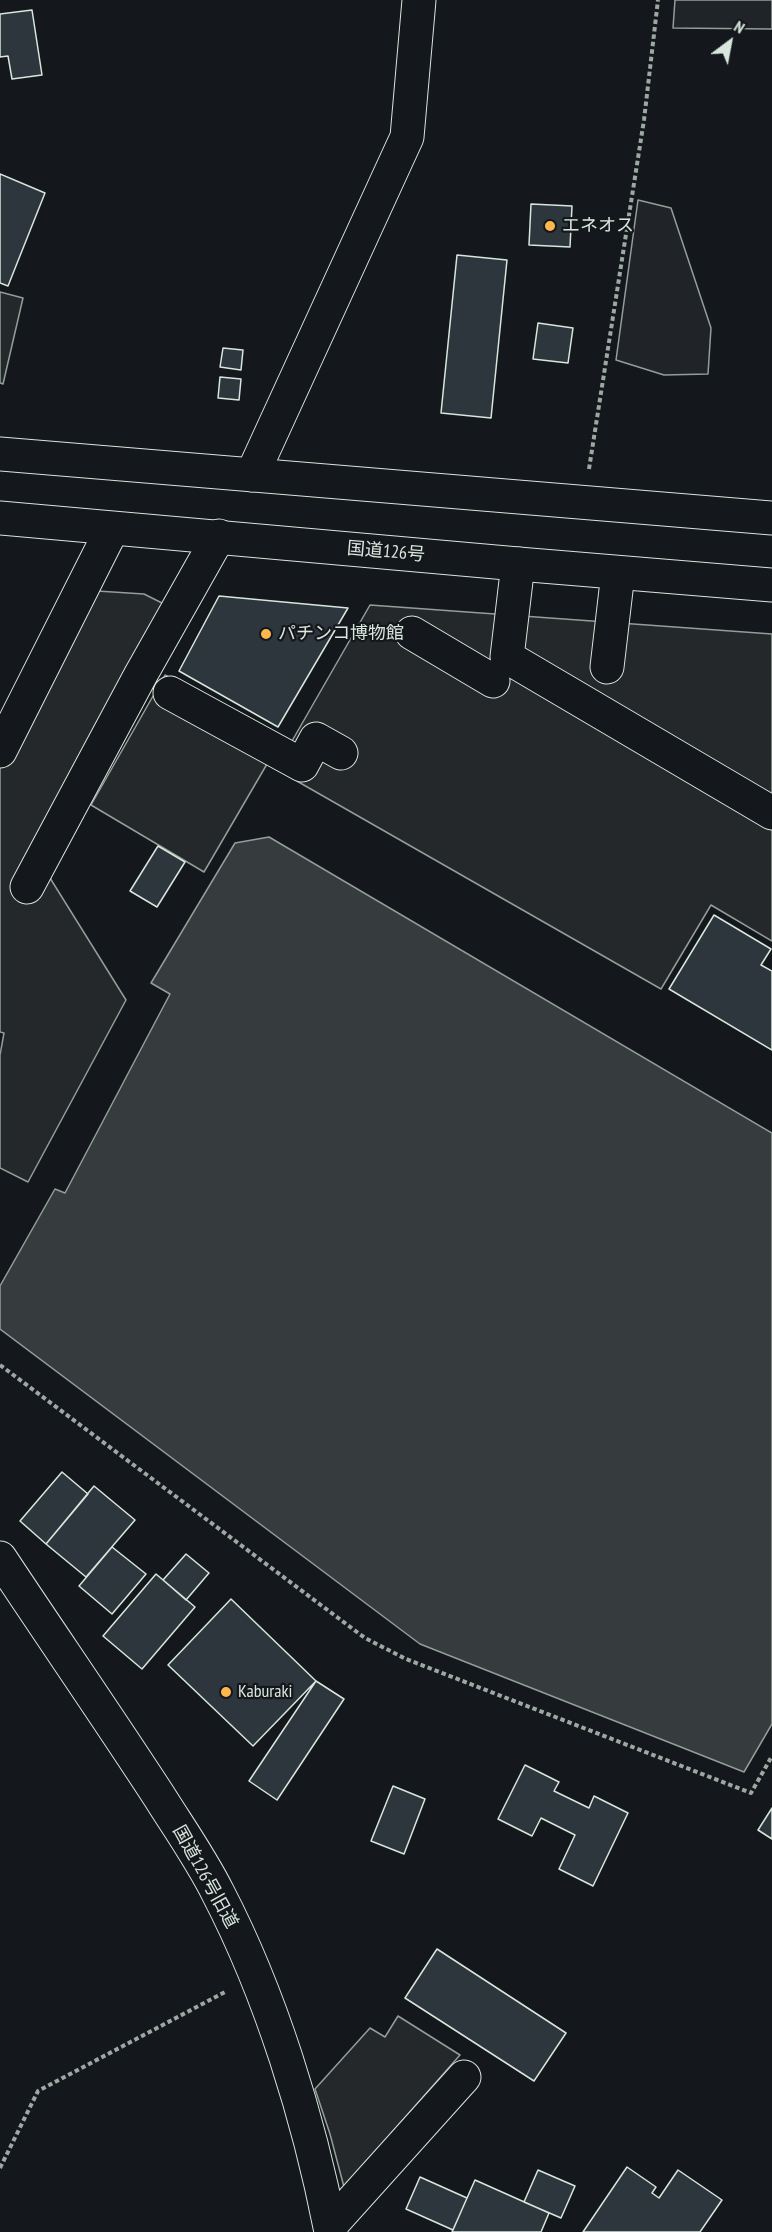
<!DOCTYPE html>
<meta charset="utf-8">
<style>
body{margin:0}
#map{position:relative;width:772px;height:2232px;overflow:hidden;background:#14181c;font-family:"PT Sans Narrow",sans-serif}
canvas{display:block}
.north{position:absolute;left:700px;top:12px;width:60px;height:60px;-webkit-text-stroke:4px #14181c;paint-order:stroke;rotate:32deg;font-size:16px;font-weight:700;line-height:24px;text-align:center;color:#d8e6dc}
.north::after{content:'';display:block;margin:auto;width:21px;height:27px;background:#d8e6dc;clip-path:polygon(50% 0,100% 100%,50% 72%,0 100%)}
</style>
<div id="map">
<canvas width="772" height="2232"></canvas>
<div class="north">N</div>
</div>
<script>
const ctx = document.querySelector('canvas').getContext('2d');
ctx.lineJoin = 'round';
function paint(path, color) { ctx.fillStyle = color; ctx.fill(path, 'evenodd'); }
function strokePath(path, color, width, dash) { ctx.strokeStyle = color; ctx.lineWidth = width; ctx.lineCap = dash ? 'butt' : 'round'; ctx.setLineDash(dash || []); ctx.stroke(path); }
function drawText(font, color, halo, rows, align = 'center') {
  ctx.font = font + ' "PT Sans Narrow","Noto Sans JP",sans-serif'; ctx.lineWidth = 4.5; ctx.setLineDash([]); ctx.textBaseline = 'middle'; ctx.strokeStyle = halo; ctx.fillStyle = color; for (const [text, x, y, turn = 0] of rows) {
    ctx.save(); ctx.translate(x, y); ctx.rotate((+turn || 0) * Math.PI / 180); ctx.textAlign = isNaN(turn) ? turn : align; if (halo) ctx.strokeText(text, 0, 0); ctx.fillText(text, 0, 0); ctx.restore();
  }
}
const green = new Path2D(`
 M675,0H772V29L673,28Z
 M638,200L671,208L711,328L708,374L664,375L616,360Z`);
paint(green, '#202428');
strokePath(green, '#939e99', 1.5);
const parking = new Path2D(`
 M0,292L23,298L3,384L0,383Z
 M66,589L144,594L166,605L50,878L126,1000L28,1182L0,1168V1055L4,1033L0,1032V718Z
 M370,605L772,634V941L711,905L661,989L267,764L204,872L91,805L165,675L292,741Z
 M398,2016L460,2055L344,2187L330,2134L315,2089L370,2028L385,2037Z`);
paint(parking, '#24282b');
strokePath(parking, '#939e99', 1.5);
const water = new Path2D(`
 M269,837L772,1133V1724L744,1772L420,1644L0,1329V1286L55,1189L65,1193L170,994L151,983L235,843Z`);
paint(water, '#363b3e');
strokePath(water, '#939e99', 1.5);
const building = new Path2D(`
 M32,10L42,75L12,79L8,56L0,57V14Z
 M0,174L45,193L8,286L0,283Z
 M531,204L572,206L570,247L529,245Z
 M457,255L507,260L491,418L441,413Z
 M538,323L573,328L568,363L533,359Z
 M223,348L243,350L241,370L220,367Z
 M220,377L241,379L239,400L218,398Z
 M219,596L348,608L278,727L179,671Z
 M158,846L185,862L157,907L130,891Z
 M714,915L771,949L761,965L772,971V1050L669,989Z
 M62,1472L88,1494L46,1544L20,1521Z
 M94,1486L135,1520L86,1577L46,1544Z
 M112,1547L146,1574L112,1614L79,1586Z
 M186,1554L209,1573L186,1600L163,1580Z
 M156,1574L195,1607L142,1669L103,1636Z
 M231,1599L316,1681L253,1746L168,1665Z
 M316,1681L344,1699L277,1800L249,1781Z
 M525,1765L559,1782L554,1791L589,1808L594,1796L628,1813L593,1886L559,1869L575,1835L541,1818L532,1836L498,1819Z
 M393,1786L425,1799L404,1854L371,1841Z
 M772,1808V1839L758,1830Z
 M437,1949L566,2033L534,2081L405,1998Z
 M627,2167L656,2187L652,2193L659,2198L678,2170L722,2200L700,2232H583Z
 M538,2170L575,2186L561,2218L524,2202Z
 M420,2177L467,2198L453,2230L406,2209Z
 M475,2180L549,2213L541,2232H452Z`);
paint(building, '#2c363c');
strokePath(building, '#d8e6dc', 1.5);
const minor = new Path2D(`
 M252,475L407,137L419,0
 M518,564L507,657L772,813
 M412,633L493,681
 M607,667L618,573
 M170,693L302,765L316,739L341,753
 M0,751L112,529
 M27,887L140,676L219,536
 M0,1558C53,1638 107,1716 159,1796C179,1828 201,1859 218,1893C271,1995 309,2119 331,2232
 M330,2226L464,2077`);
const highway = new Path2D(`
 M0,454L772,518
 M0,518L518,564L772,585`);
strokePath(minor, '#d8e6dc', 35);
strokePath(highway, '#d8e6dc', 35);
strokePath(new Path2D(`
 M589,469L644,120L658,0
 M0,1365L365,1638L406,1659L751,1793L772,1756
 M0,2168L38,2091L225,1992`), '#9da8a2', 4, [4.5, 3]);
strokePath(minor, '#14181c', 33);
strokePath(highway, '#14181c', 33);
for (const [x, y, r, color] of [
 [550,226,6,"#ffb74d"],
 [266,634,6,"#ffb74d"],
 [226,1692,6,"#ffb74d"]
]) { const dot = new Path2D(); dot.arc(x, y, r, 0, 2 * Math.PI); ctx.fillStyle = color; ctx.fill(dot); strokePath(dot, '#14181c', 2); }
drawText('18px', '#d8e6dc', '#14181c', [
 ["エネオス",562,226],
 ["パチンコ博物館",278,634],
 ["Kaburaki",238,1692]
], 'left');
drawText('18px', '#d8e6dc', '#14181c', [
 ["国道126号",386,552,5],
 ["国道126号旧道",205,1877,61]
]);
</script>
